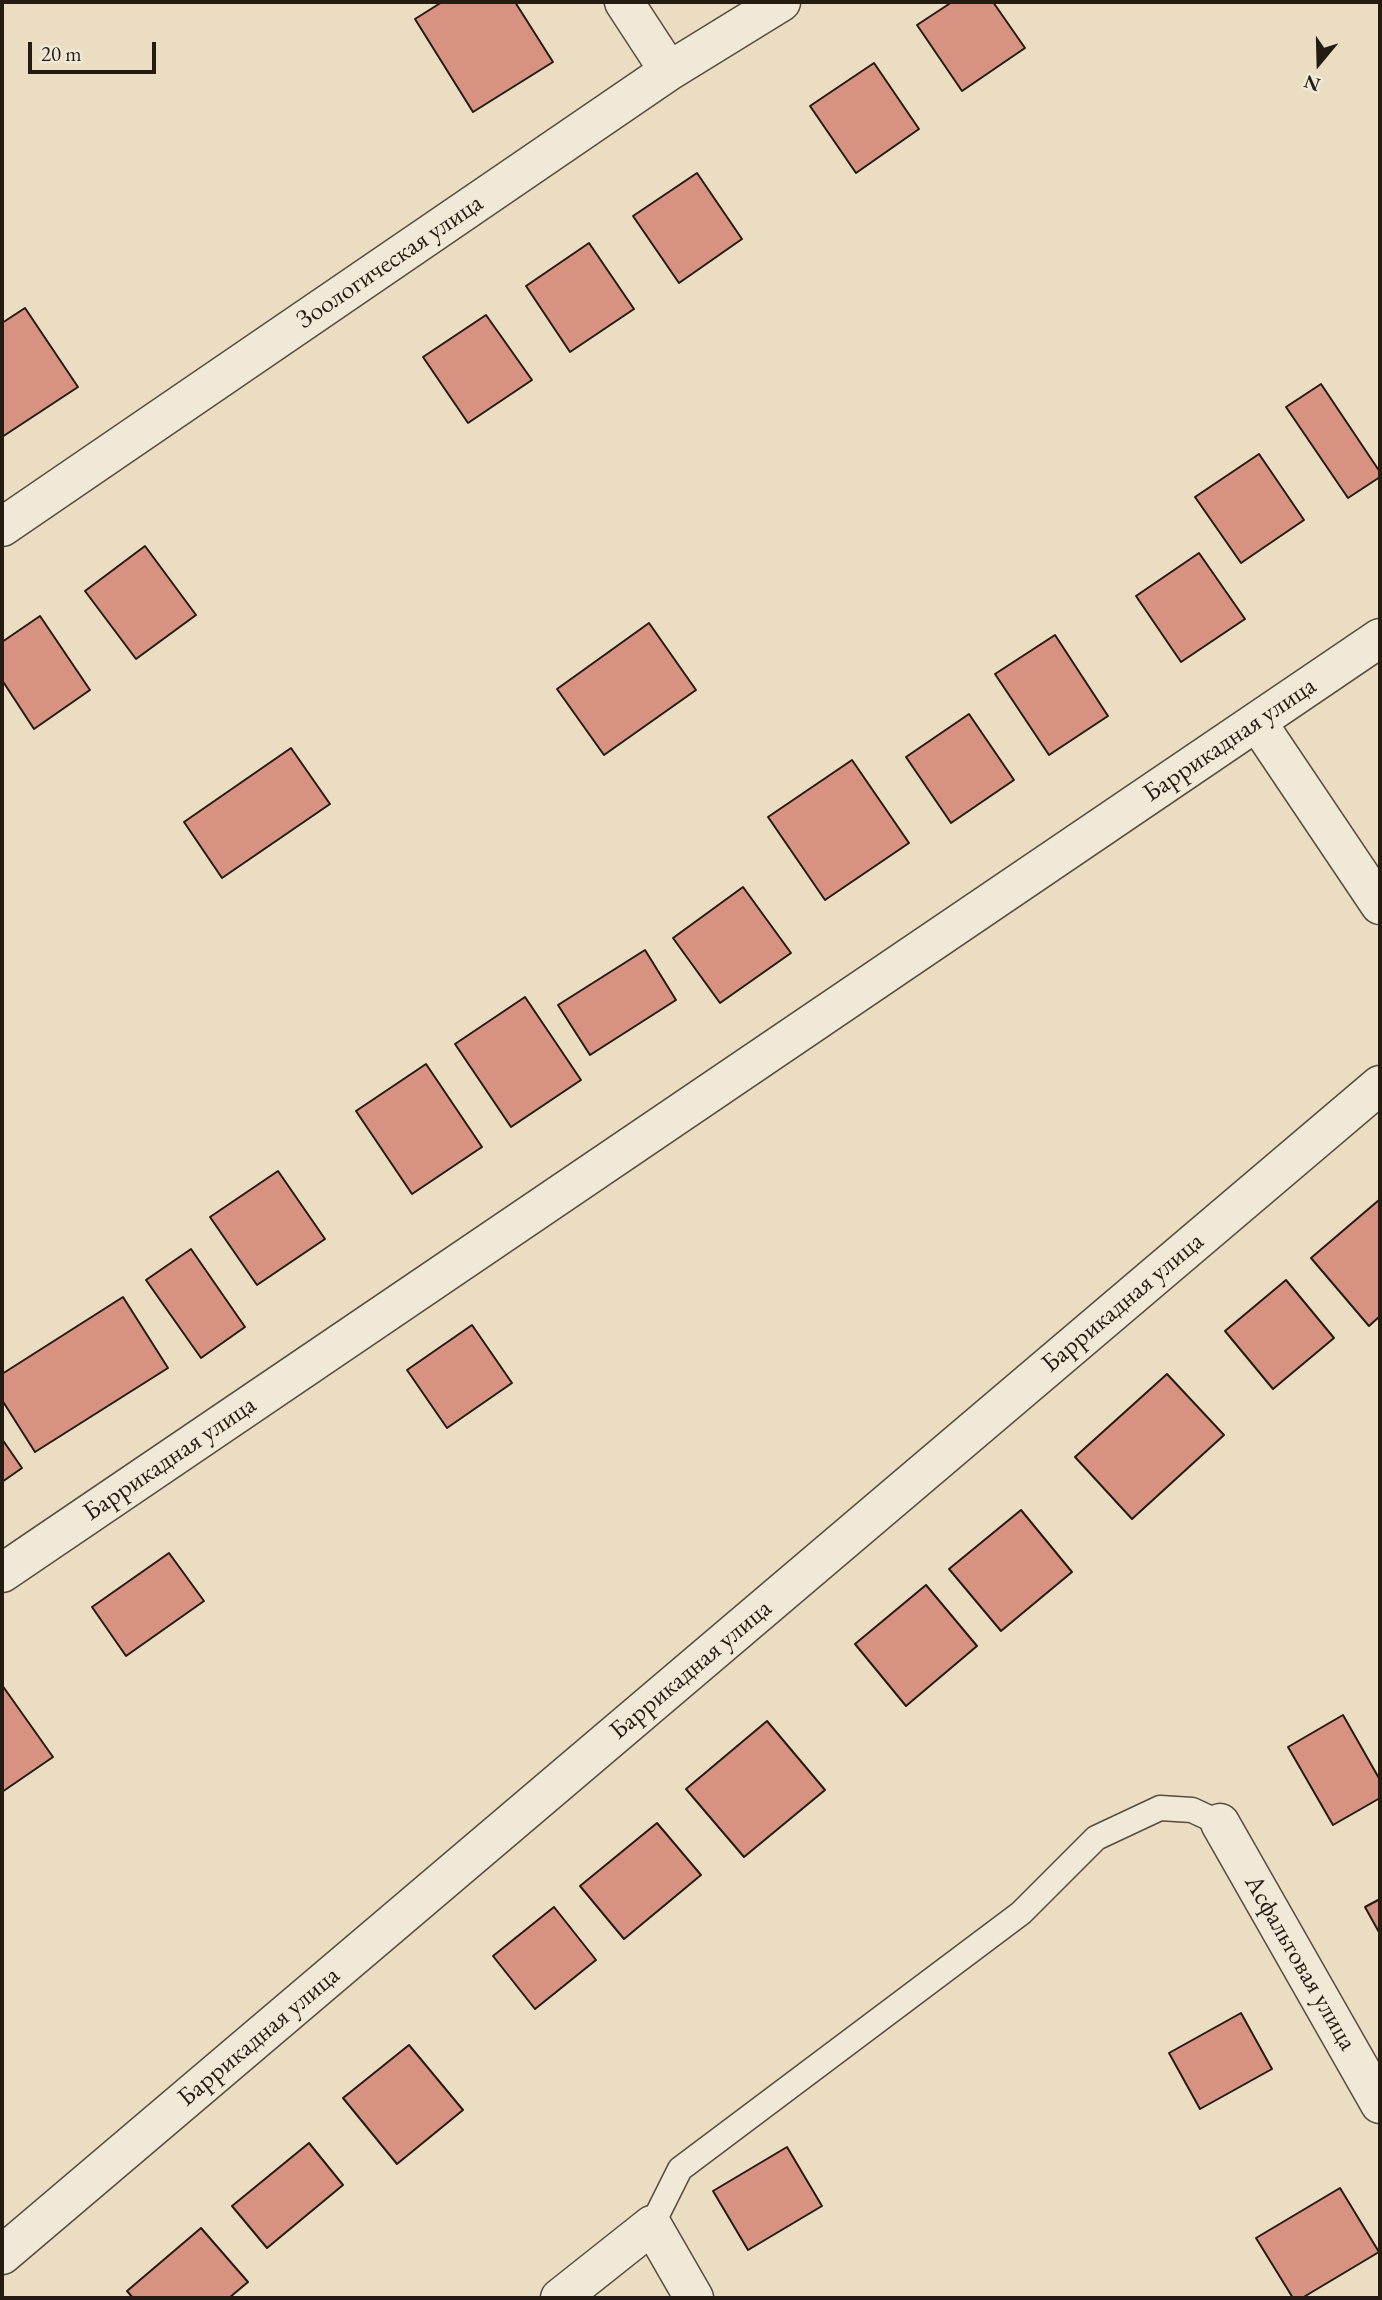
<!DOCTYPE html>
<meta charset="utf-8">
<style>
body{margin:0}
#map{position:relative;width:1382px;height:2300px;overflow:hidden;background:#eaddc2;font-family:"EB Garamond",serif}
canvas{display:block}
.frame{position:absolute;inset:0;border:4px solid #241b13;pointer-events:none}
.north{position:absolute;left:1284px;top:28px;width:70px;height:70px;-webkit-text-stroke:5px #f1e9d7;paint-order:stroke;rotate:199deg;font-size:19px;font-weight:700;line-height:28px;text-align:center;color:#241b13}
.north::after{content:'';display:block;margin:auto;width:24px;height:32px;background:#241b13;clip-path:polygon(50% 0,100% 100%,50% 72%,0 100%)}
.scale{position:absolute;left:28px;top:42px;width:128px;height:32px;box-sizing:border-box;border:4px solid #241b13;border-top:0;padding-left:9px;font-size:21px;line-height:24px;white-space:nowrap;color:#241b13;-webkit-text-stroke:5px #f1e9d7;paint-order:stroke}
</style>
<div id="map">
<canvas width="1382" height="2300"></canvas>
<div class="frame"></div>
<div class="north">N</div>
<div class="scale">20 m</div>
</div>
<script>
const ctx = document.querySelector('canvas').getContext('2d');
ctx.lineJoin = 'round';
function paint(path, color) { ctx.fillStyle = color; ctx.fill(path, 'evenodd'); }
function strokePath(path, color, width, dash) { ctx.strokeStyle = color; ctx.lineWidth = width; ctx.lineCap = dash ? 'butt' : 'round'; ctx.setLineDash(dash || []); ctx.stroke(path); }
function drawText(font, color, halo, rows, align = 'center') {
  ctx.font = font + ' "EB Garamond",serif'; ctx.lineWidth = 5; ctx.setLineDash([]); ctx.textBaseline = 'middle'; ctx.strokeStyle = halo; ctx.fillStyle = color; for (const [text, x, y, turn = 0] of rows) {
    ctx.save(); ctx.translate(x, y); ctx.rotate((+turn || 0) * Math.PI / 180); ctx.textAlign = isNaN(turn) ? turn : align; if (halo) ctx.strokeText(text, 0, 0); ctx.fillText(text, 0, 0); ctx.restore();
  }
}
const building = new Path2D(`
 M442,2H515L553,62L473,112L415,19Z
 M952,2H993L1025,48L962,91L917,25Z
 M874,63L919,129L856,173L810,106Z
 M697,173L742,239L679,283L633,216Z
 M589,243L634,309L570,352L526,286Z
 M25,308L78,387L2,437V323Z
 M486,315L532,380L468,423L423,357Z
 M1321,384L1380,472V477L1348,498L1286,407Z
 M1259,454L1304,520L1241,563L1195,497Z
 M145,546L196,615L136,659L85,591Z
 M1199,553L1245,619L1181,662L1136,596Z
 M40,616L90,690L34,729L2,680V642Z
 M649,623L696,690L604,755L557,689Z
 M1055,635L1108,716L1049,755L995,674Z
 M969,714L1014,780L951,823L906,757Z
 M291,748L330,804L222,878L184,822Z
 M852,760L909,843L825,900L768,817Z
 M743,887L791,953L720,1003L673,938Z
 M645,950L676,1000L590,1055L558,1005Z
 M525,997L581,1080L511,1127L455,1044Z
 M426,1064L482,1147L412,1194L356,1111Z
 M278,1171L325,1239L257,1285L210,1217Z
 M1379,1200L1380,1316L1369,1326L1311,1258Z
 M191,1249L245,1327L201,1358L146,1280Z
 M1286,1280L1334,1338L1273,1389L1225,1331Z
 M123,1297L168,1368L35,1452L2,1400V1374Z
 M472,1325L512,1383L447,1428L407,1370Z
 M1167,1374L1224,1435L1132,1519L1075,1457Z
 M2,1439L22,1468L2,1482Z
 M1021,1510L1072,1572L1001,1631L949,1569Z
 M169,1553L204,1601L126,1656L92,1607Z
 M926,1585L977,1646L906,1706L855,1644Z
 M2,1685L53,1757L2,1792Z
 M1343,1715L1380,1780V1798L1333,1825L1288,1747Z
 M767,1721L825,1790L744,1857L686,1789Z
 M657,1823L701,1875L624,1939L580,1886Z
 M1380,1899V1934L1365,1907Z
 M554,1907L596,1960L535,2009L493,1956Z
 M1241,2013L1272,2069L1200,2109L1169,2053Z
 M409,2045L463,2110L397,2164L343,2098Z
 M309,2143L343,2185L267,2248L232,2206Z
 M787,2147L822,2206L748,2250L713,2191Z
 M1340,2188L1379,2252L1302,2298H1293L1256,2238Z
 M201,2228L248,2282L229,2298H133L127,2291Z`);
paint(building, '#d89281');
strokePath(building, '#241b13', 2);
const service = new Path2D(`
 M652,2225L680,2169L1021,1913L1096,1838L1160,1808L1192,1810L1220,1823`);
const minor = new Path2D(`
 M624,2L669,71
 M2,527L669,71L781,2
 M1257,722L1380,905
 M2,1573L1380,638
 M1220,1823L1380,2104
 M2,2255L1380,1085
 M560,2298L652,2225L694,2298`);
strokePath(service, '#564c3f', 27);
strokePath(minor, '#564c3f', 41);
strokePath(service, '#f1e9d7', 24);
strokePath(minor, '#f1e9d7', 38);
drawText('26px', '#241b13', '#f1e9d7', [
 ["Зоологическая улица",390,262,-34],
 ["Баррикадная улица",1230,740,-34],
 ["Баррикадная улица",1123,1303,-40],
 ["Баррикадная улица",170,1459,-34],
 ["Баррикадная улица",691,1670,-40],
 ["Асфальтовая улица",1300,1963,60],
 ["Баррикадная улица",259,2037,-40]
]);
</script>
